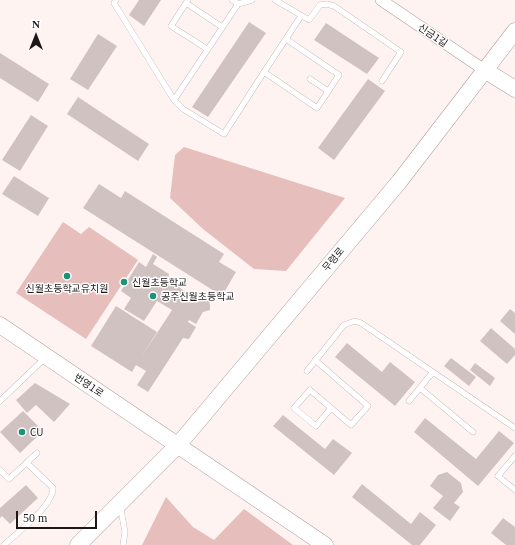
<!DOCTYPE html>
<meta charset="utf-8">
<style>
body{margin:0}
#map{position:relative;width:515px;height:545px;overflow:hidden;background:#fff3f2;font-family:Georgia,serif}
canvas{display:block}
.north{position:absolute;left:16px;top:16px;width:40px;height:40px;-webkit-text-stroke:3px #fff;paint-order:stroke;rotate:0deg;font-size:11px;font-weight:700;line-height:16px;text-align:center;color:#1d1818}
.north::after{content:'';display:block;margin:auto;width:14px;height:18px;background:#1d1818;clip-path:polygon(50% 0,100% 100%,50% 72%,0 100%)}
.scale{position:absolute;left:16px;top:511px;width:81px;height:18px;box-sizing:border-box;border:2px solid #1d1818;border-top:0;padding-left:5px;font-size:12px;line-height:14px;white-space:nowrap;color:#1d1818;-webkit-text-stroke:3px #fff;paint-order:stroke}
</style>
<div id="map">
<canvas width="515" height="545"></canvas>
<div class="north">N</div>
<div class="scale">50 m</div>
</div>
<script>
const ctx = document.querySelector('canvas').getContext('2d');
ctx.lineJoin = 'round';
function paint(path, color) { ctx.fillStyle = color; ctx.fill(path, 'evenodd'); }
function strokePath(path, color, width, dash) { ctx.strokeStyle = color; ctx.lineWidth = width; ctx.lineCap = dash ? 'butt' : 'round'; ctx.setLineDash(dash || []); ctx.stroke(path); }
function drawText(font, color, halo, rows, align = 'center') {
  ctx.font = font + ' Georgia,"Noto Sans KR",serif'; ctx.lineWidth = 3; ctx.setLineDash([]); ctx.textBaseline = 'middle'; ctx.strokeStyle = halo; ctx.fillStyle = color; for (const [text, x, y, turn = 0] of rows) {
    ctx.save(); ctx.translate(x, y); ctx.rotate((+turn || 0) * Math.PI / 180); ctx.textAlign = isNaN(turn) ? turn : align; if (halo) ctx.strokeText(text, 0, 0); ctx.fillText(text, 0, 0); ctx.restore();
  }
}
paint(new Path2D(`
 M184,147L345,198L286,271L254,269L203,229L170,198L175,155Z
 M63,222L81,234L89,227L138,260L86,339L16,293Z
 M166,497L193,527L214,540L244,509L293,545H142Z`), '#e6bebb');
paint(new Path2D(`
 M139,0H161L144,26L129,15Z
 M249,22L266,33L208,117L192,107Z
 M326,23L379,58L367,74L314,40Z
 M98,34L117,46L88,90L70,79Z
 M0,53L49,84L38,102L0,78Z
 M368,79L385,91L334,160L318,148Z
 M78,97L149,144L138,161L67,114Z
 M31,115L48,126L20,171L2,160Z
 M14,176L49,198L38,216L2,194Z
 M99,184L121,198L125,191L224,254L219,262L236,272L222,296L83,208Z
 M153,254L157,257L153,264L169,274L168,279L198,301L201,296H206L209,300L210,305V310L203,312L196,324L189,320L188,322L196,327L189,339L183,338L148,392L137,385L146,371L136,365L132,372L91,346L116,306L157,332L140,359L172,310L157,301L144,321L124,309L131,298L121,291L139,262L146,267Z
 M510,309L515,313V334L500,321Z
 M491,328L515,349V355L507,364L480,341Z
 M347,343L382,372L390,362L415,382L395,406L335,357Z
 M451,358L476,377L469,386L444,366Z
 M475,363L495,378L490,386L470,370Z
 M35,383L70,404L54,422L36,405L27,413L16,400Z
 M23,411L43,431L20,453L0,432Z
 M283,415L325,449L333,439L352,453L334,475L273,426Z
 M425,418L476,459L499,431L514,443L478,486L414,432Z
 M447,472L461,483L463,492L454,503L460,507L450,521L433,508L443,496L430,486L438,475Z
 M362,484L411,524L420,512L436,525L420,545H412L352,497Z
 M26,485L38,498L10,524L2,516L0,518V508Z
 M503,518L515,527V545H506L491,533Z`), '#d0c2c1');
const lane = new Path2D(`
 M116,0L114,3L174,100L183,109L224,134L264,72
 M188,0L171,26L207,49
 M232,0L238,4
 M275,0L309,20L320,5L327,4L334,6L401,52L382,81
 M186,3L222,27
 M286,39L339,75L317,108L264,72L301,16
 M310,79L328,91
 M174,100L238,4L252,0
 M315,360L368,406L351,425L310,390L294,408L316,426L331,408
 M307,371L344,325L355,321L361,323L515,428
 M420,388L473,432
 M0,401L45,358
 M409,401L433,372
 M515,456L498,476L515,490
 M0,470L9,479L37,453
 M120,505L125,532L123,545
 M4,545C17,533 53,506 53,488L27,463`);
const street = new Path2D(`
 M381,0L486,71`);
const secondary = new Path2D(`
 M486,71L515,89
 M0,325L325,545
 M78,545L178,445L399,182L515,31`);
strokePath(lane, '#ad9f9e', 6);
strokePath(street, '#ad9f9e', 12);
strokePath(secondary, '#ad9f9e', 17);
strokePath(lane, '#fff', 5.5);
strokePath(street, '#fff', 11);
strokePath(secondary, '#fff', 16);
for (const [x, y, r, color] of [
 [67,276,4,"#1c9378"],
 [124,282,4,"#1c9378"],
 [153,296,4,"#1c9378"],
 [22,432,4,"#1c9378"]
]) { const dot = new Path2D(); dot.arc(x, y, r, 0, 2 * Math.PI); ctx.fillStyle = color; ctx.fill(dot); strokePath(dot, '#fff', 1.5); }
drawText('10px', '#1d1818', '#fff', [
 ["신금1길",433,35,34],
 ["무령로",333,259,-50],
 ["번영1로",89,385,34]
]);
drawText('10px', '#1d1818', '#fff', [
 ["신월초등학교",132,282],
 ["신월초등학교유치원",67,288,"center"],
 ["공주신월초등학교",161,296],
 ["CU",30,432]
], 'left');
</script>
